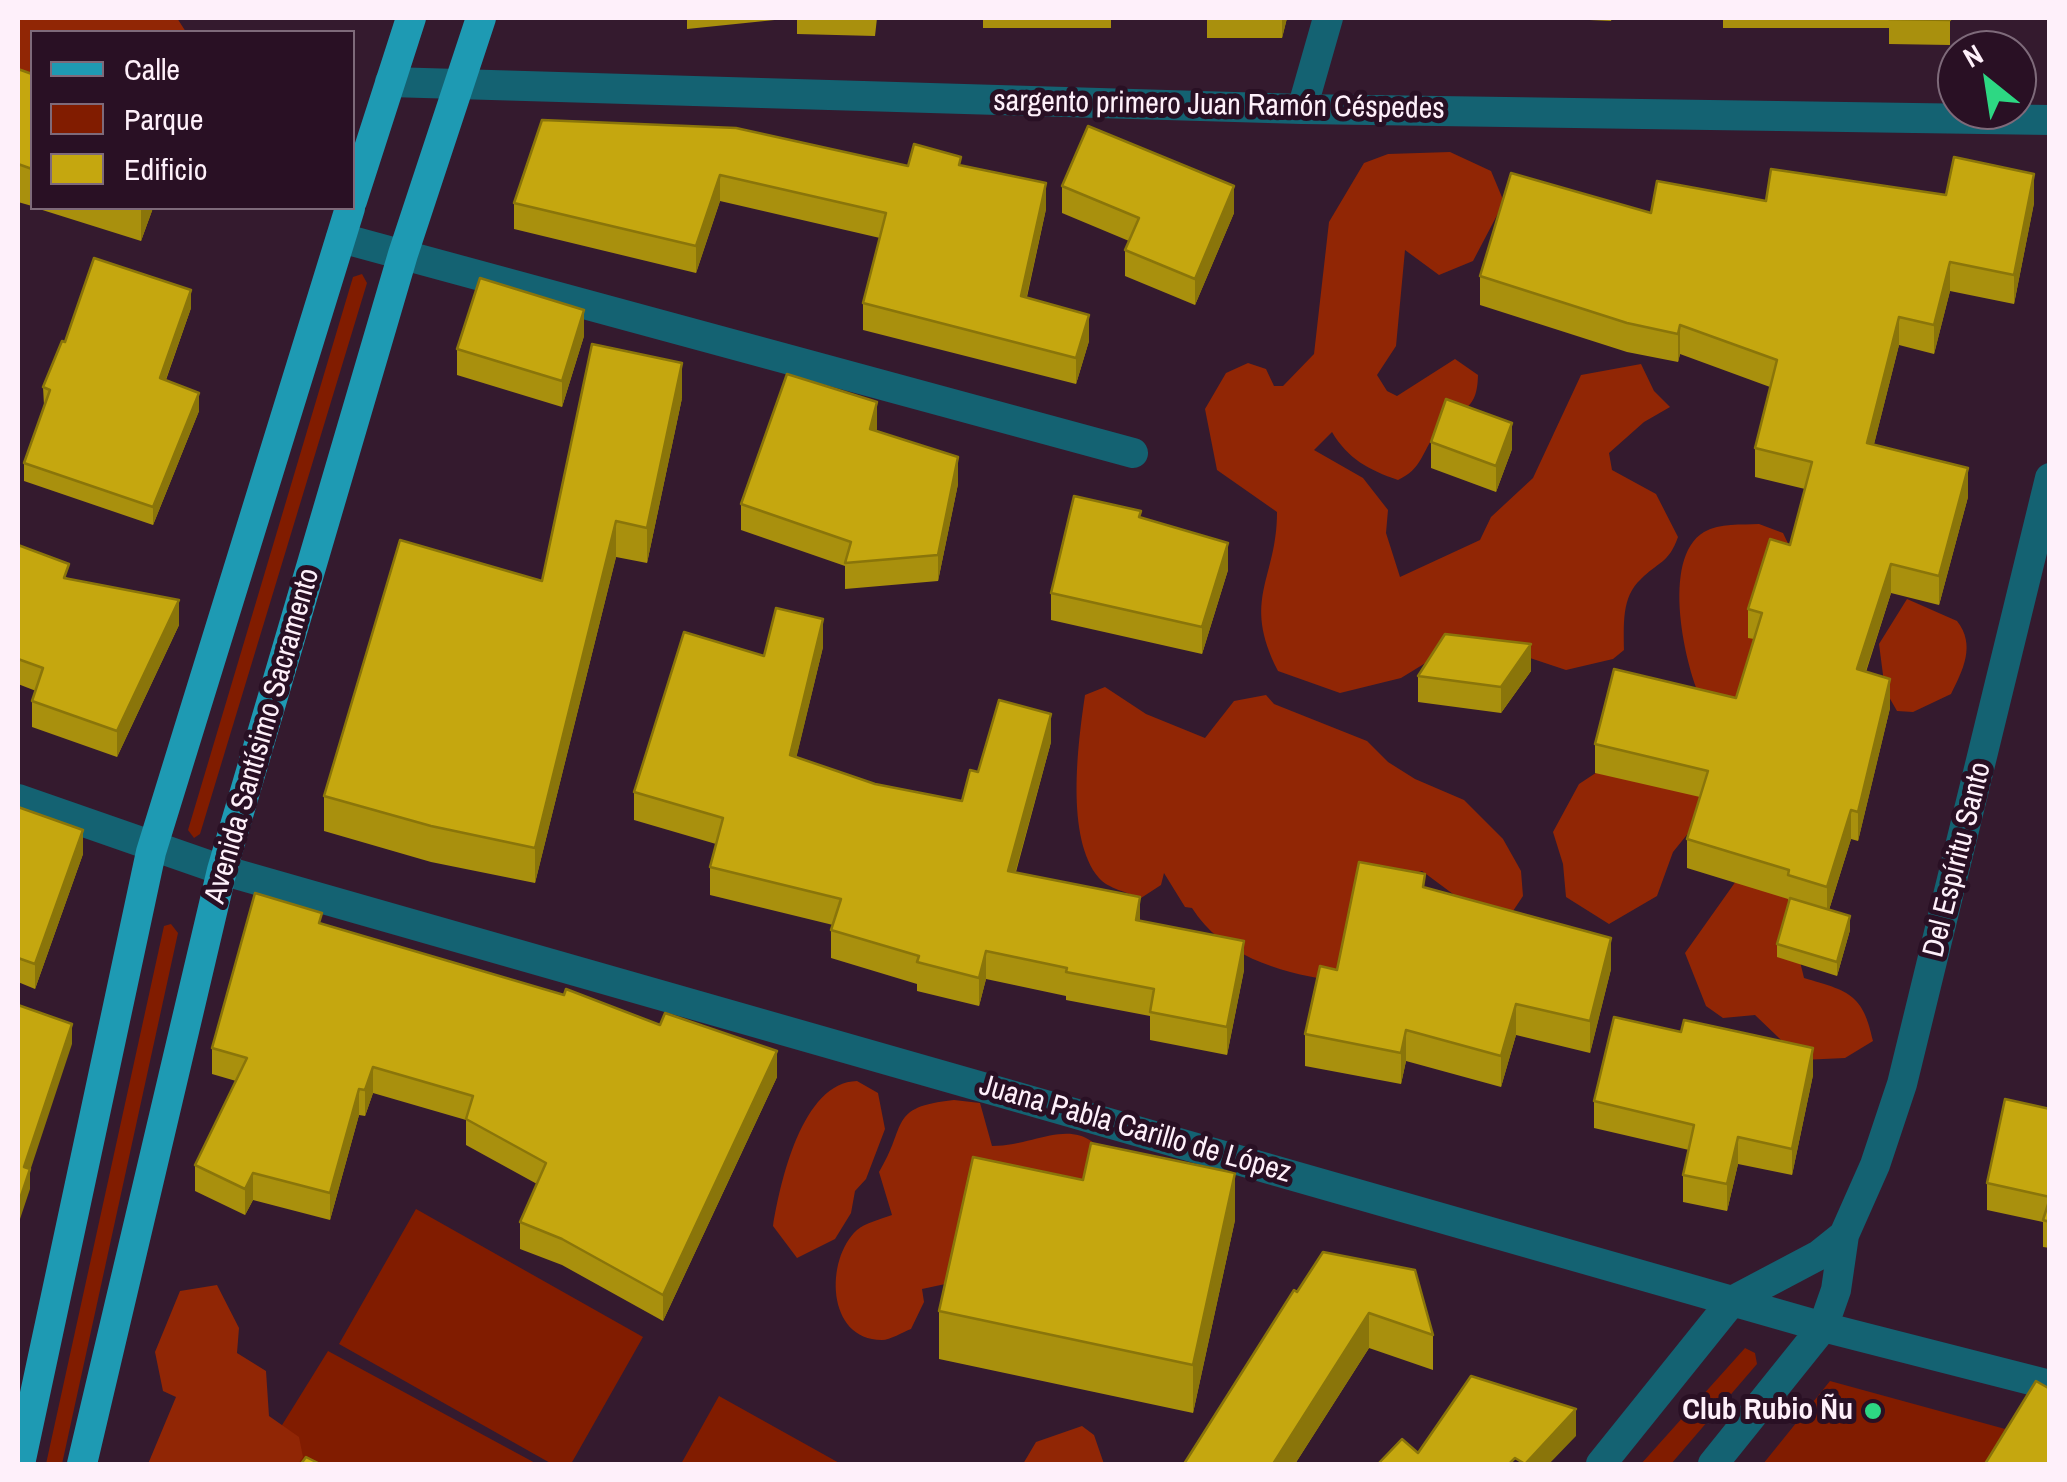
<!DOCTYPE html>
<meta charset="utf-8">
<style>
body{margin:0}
#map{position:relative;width:2067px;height:1482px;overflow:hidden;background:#341a2e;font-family:"Archivo Narrow",sans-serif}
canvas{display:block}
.frame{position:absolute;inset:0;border:20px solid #fef0fa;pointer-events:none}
.legend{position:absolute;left:30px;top:30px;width:325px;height:180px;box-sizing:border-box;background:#291024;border:2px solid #7e6a7a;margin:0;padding:12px 18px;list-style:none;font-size:30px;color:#fef0fa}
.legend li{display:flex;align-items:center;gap:20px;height:50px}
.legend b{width:50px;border:2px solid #7e6a7a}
.north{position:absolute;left:1937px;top:30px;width:100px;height:100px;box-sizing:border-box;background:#291024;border:2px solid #7e6a7a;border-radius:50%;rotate:330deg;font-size:28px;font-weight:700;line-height:40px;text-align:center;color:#fef0fa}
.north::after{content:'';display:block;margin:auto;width:35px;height:45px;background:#2dd883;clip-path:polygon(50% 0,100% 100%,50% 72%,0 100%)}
</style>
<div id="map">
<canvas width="2067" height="1482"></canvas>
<div class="frame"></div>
<ul class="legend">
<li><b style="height:12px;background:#1e9ab3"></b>Calle</li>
<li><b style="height:28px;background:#811c00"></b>Parque</li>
<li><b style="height:28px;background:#c5a70f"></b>Edificio</li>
</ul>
<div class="north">N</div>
</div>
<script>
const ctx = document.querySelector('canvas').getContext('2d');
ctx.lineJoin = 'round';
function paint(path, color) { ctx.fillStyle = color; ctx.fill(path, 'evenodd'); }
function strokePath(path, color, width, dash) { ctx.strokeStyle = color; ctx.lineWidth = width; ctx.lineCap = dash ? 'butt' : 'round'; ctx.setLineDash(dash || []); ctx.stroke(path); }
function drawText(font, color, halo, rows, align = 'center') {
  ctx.font = font + ' "Archivo Narrow",sans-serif'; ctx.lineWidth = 10; ctx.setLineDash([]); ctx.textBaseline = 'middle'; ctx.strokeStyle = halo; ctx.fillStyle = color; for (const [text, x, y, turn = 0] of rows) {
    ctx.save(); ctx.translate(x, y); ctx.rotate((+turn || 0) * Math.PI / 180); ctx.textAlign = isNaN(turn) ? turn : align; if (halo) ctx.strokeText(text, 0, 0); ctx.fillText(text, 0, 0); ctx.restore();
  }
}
paint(new Path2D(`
 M362,274L367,283L200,834L194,838L188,830L353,277Z
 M171,924L178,933L62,1464H46L164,926Z
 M416,1209L643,1337L571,1464H552L339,1344Z
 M1745,1348L1755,1353L1757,1364L1671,1464H1641Z
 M328,1351L537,1464H271L261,1459Z
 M1830,1381L2049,1441V1464H1763Z
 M719,1396L841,1464H681Z`), '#811c00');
paint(new Path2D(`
 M18,18H177L186,32H32V89L18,84Z
 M1450,152L1491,171L1504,202L1473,261L1439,275L1405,250L1396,346L1377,375L1387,391L1397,396L1455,359L1478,375C1477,418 1456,405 1437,431C1422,452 1422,469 1398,480C1369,470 1348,459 1332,432L1314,450L1363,478L1388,510L1386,533L1400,577L1480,540L1491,517L1533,478L1581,375L1641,364L1654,391L1670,407L1644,422L1609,453L1612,470L1656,494L1678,537C1669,563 1658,562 1641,579C1621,597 1624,626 1624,650L1613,659L1566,670L1503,649L1450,648L1401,678L1340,693L1278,671C1241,598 1277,580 1277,512L1217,470L1205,409L1226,373L1248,363L1266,369L1274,386H1283L1314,354L1329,222L1364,163L1388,154Z
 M1759,524L1783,533L1795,558L1758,637L1755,705L1703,704C1685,668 1660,558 1704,532C1720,523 1741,525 1759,524Z
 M1907,599L1957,621C1976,645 1963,670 1951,694L1913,712L1897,711L1885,690L1879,644Z
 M1105,687L1146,714L1205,738L1234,701L1266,695L1274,704L1367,741L1388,762L1415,779L1464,800L1503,839L1521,871L1523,896L1513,911L1492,923L1422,871L1397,879L1361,957L1330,980C1277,972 1222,955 1192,908L1185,907L1164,873L1161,885L1141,898C1129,893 1107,888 1099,878C1065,838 1078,743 1085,695Z
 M1617,759L1670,774L1711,805L1673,852L1657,896L1609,924L1566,897L1563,864L1553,832L1579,784Z
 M1795,844L1797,949L1804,978C1848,991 1863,993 1873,1041L1845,1058L1802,1060L1755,1015L1723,1018L1706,1006L1685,953L1741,874Z
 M857,1081L878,1093L885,1129L866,1179L855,1191L851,1213L835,1239L797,1258L773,1226C780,1183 802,1082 857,1081Z
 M954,1100L980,1103L992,1146C1046,1145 1081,1106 1117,1172L950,1283L922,1289L924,1302L911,1329C903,1332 890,1340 882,1340C826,1340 825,1259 857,1230C865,1223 881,1219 892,1215L879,1172C908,1125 887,1107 954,1100Z
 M217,1285L239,1328L237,1353L266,1371L269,1416L299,1437L303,1457L298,1464H148L176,1397L163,1391L155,1352L180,1291Z
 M1082,1426L1094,1435L1104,1464H1023L1036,1442Z`), '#912605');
strokePath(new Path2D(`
 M390,82L1302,109L2050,120
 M1302,109L1328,18
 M341,238L1133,453
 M18,799L222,870L1823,1327L2050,1385
 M1601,1464L1732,1301L1819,1255L1844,1235
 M1713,1464L1823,1327L1836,1290L1844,1235L1875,1165L1902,1084L2050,478`), '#146272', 30);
strokePath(new Path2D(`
 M352,201L411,18
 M20,1464L151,852L350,208
 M82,1464L222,870L403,254L481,18`), '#1e9ab3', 30);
paint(new Path2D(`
 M687,18H794L687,29Z
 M797,18H877L875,36L797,34Z
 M983,18H1111V28H983Z
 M1207,18H1287L1282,38H1207Z
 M1546,18H1612L1611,21Z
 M1723,18H1950V45L1889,44V28H1723Z
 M18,69L32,74V206L18,202Z
 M542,120L908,166L961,165L1046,209L1027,297L1089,341L1076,384L863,330V303L880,238L720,201L696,273L514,229V203Z
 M1062,186L1234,213L1195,305L1125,276V250L1129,241L1062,213Z
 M1946,195L2034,203L2014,304L1950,291L1934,354L1899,345L1874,444L1968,497L1939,605L1891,593L1866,672L1890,708L1858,841L1851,839L1829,910L1850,930L1837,976L1777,957V944L1788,904V899L1687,868V839L1700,797L1595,773V744L1736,698L1754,639L1748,638V609L1790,545L1805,489L1755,477V448L1770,387L1680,354L1678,362L1627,352L1480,305V276L1651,213L1766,201Z
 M36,208H153L141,241Z
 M191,308L166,380L199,411L153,525L24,481V463L44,405L43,387L65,342Z
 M584,336L562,407L457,375V349Z
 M682,398L647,563L616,557L535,883L431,862L324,831V796L542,581Z
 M877,429L876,431L958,484L938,581L845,589V566L741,530V504Z
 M1431,442L1512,449L1496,492L1431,468Z
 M1141,518L1228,570L1202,654L1051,620V593Z
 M18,545L69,579L179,625L117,757L32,727V701L36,691L18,684Z
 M823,647L796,758L875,784L962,801L978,772L1051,742L1016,872L1140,921L1244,970L1227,1055L1150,1040V1016L1066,1000V996L986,979L979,1006L917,991V984L831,958V930L833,925L710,895V867L716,844L634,820V792L764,656Z
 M1531,671L1501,713L1418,702V676Z
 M18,807L83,854L35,989L18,982Z
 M1425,888L1611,969L1590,1053L1516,1035L1501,1087L1406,1061L1401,1084L1305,1066V1034L1337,970Z
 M322,924L777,1077L663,1321L562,1265L520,1249V1222L537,1184L466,1145V1120L373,1093L365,1116L359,1115L330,1220L253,1200L245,1215L195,1191V1165L236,1081L212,1074V1048Z
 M1813,1075L1792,1175L1738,1164L1727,1211L1683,1202V1175L1689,1150L1594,1128V1101Z
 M2050,1109V1248L2043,1247V1222L1987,1210V1183Z
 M1083,1180L1235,1220L1193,1413L939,1359V1311Z
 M1415,1270L1433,1335V1370L1369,1348L1295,1464H1184L1297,1292Z`), '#a9900d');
paint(new Path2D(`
 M1282,18H1287L1282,38Z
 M2034,174V203L2014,304V275Z
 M720,175V201L696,273V246Z
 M1046,183V209L1021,322V296Z
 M1234,186V213L1195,305V279Z
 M141,208H153L141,241Z
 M1950,262V291L1934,354V325Z
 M191,290V308L160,396V378Z
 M584,310V336L562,407V381Z
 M1089,315V341L1076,384V358Z
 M1899,317V345L1867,472V443Z
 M1680,325V354L1678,362V334Z
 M682,363V398L647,563V528Z
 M199,393V411L153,525V507Z
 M877,402V429L870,455V429Z
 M1512,423V449L1496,492V466Z
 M958,457V484L938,581V555Z
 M1968,468V497L1939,605V576Z
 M616,521V557L535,883V848Z
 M1228,543V570L1202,654V627Z
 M1891,564V593L1857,698V669Z
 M179,600V625L117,757V731Z
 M823,619V647L790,784V755Z
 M1531,644V671L1501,713V687Z
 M1890,679V708L1858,841V812Z
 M1051,714V742L1008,899V871Z
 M1851,810V839L1827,916V887Z
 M83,830V854L35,989V964Z
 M1140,897V926L1136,920Z
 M1850,916V930L1837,976V962Z
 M1611,938V969L1590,1053V1021Z
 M1244,941V970L1227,1055V1027Z
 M986,951V979L979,1006V978Z
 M1516,1004V1035L1501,1087V1056Z
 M72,1024V1044L30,1171V1189L18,1225V1205L24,1167Z
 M1406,1030V1061L1401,1084V1053Z
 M1813,1048V1075L1792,1175V1149Z
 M777,1051V1077L663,1321V1295Z
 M373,1067V1093L365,1116V1090Z
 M359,1089V1115L330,1220V1193Z
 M1738,1137V1164L1727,1211V1184Z
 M253,1173V1200L245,1215V1189Z
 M1235,1173V1220L1193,1413V1365Z
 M1369,1313V1348L1295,1464H1273Z
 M1576,1409V1436L1549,1464H1525Z`), '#8a750a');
const building = new Path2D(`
 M1889,18H1950V20L1889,19Z
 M18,69L32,74V169L18,164Z
 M542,120L736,128L908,166L914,144L961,157L959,165L1046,183L1021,296L1089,315L1076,358L863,303L886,213L720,175L696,246L514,203Z
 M1088,126L1234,186L1195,279L1125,250L1139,218L1062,186Z
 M1954,157L2034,174L2014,275L1950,262L1934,325L1899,317L1867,443L1968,468L1939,576L1891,564L1857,669L1890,679L1858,812L1851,810L1827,887L1788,875L1789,870L1687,839L1708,771L1595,744L1614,669L1736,698L1762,613L1748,609L1770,539L1790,545L1812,462L1755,448L1777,360L1680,325L1678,334L1627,323L1480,276L1511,173L1651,213L1657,181L1766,201L1771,169L1946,195Z
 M94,258L191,290L160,378L199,393L153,507L24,463L50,390L43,387L62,341L65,342Z
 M480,278L584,310L562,381L457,349Z
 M592,344L682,363L647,528L616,521L535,848L431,826L324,796L400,540L542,581Z
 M787,374L877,402L870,429L958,457L938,555L845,563L851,542L741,504Z
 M1446,399L1512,423L1496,466L1431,442Z
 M1074,496L1141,511L1139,517L1228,543L1202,627L1051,593Z
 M18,545L69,564L64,578L179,600L117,731L32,701L43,668L18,659Z
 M776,608L823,619L790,755L875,784L962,801L970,770L978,772L999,700L1051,714L1008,871L1140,897L1136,920L1244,941L1227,1027L1150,1012L1154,989L1066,972L1067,968L986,951L979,978L917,962L919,956L831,930L841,899L710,867L723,818L634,792L684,632L764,656Z
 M1445,634L1531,644L1501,687L1418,676Z
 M18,807L83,830L35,964L18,958Z
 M1359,862L1425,874L1423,887L1611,938L1590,1021L1516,1004L1501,1056L1406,1030L1401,1053L1305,1034L1320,966L1337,970Z
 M255,893L322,913L319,923L564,995L566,989L660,1025L665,1013L777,1051L663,1295L562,1239L520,1222L546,1163L466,1119L473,1096L373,1067L365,1090L359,1089L330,1193L253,1173L245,1189L195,1165L247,1058L212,1048Z
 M1790,898L1850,916L1837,962L1777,944Z
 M18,1005L72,1024L24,1167L30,1169L18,1205Z
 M1614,1017L1681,1032L1684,1020L1813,1048L1792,1149L1738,1137L1727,1184L1683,1175L1694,1125L1594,1101Z
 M2005,1099L2050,1109V1197L1987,1183Z
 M1091,1143L1235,1173L1193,1365L939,1311L973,1157L1083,1180Z
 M2050,1198V1222L2043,1220Z
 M1323,1252L1415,1270L1433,1335L1369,1313L1273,1464H1184L1294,1290L1297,1292Z
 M1471,1376L1576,1409L1525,1464L1515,1458L1509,1464H1378L1402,1439L1418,1453Z
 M2036,1381L2050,1389V1464H1985Z
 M306,1457L320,1464H301Z`);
paint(building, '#c5a70f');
strokePath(building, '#8a750a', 2.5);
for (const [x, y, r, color] of [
 [1873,1411,10,"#2dd883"]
]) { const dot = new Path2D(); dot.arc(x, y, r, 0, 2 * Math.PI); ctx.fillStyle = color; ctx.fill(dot); strokePath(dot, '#291024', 4); }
drawText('30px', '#fef0fa', '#291024', [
 ["sargento primero Juan Ramón Céspedes",1219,106,1],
 ["Avenida Santísimo Sacramento",263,736,-74],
 ["Del Espíritu Santo",1958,860,-76],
 ["Juana Pabla Carillo de López",1135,1130,16]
]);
drawText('bold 30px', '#fef0fa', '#291024', [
 ["Club Rubio Ñu",1853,1411]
], 'right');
</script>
